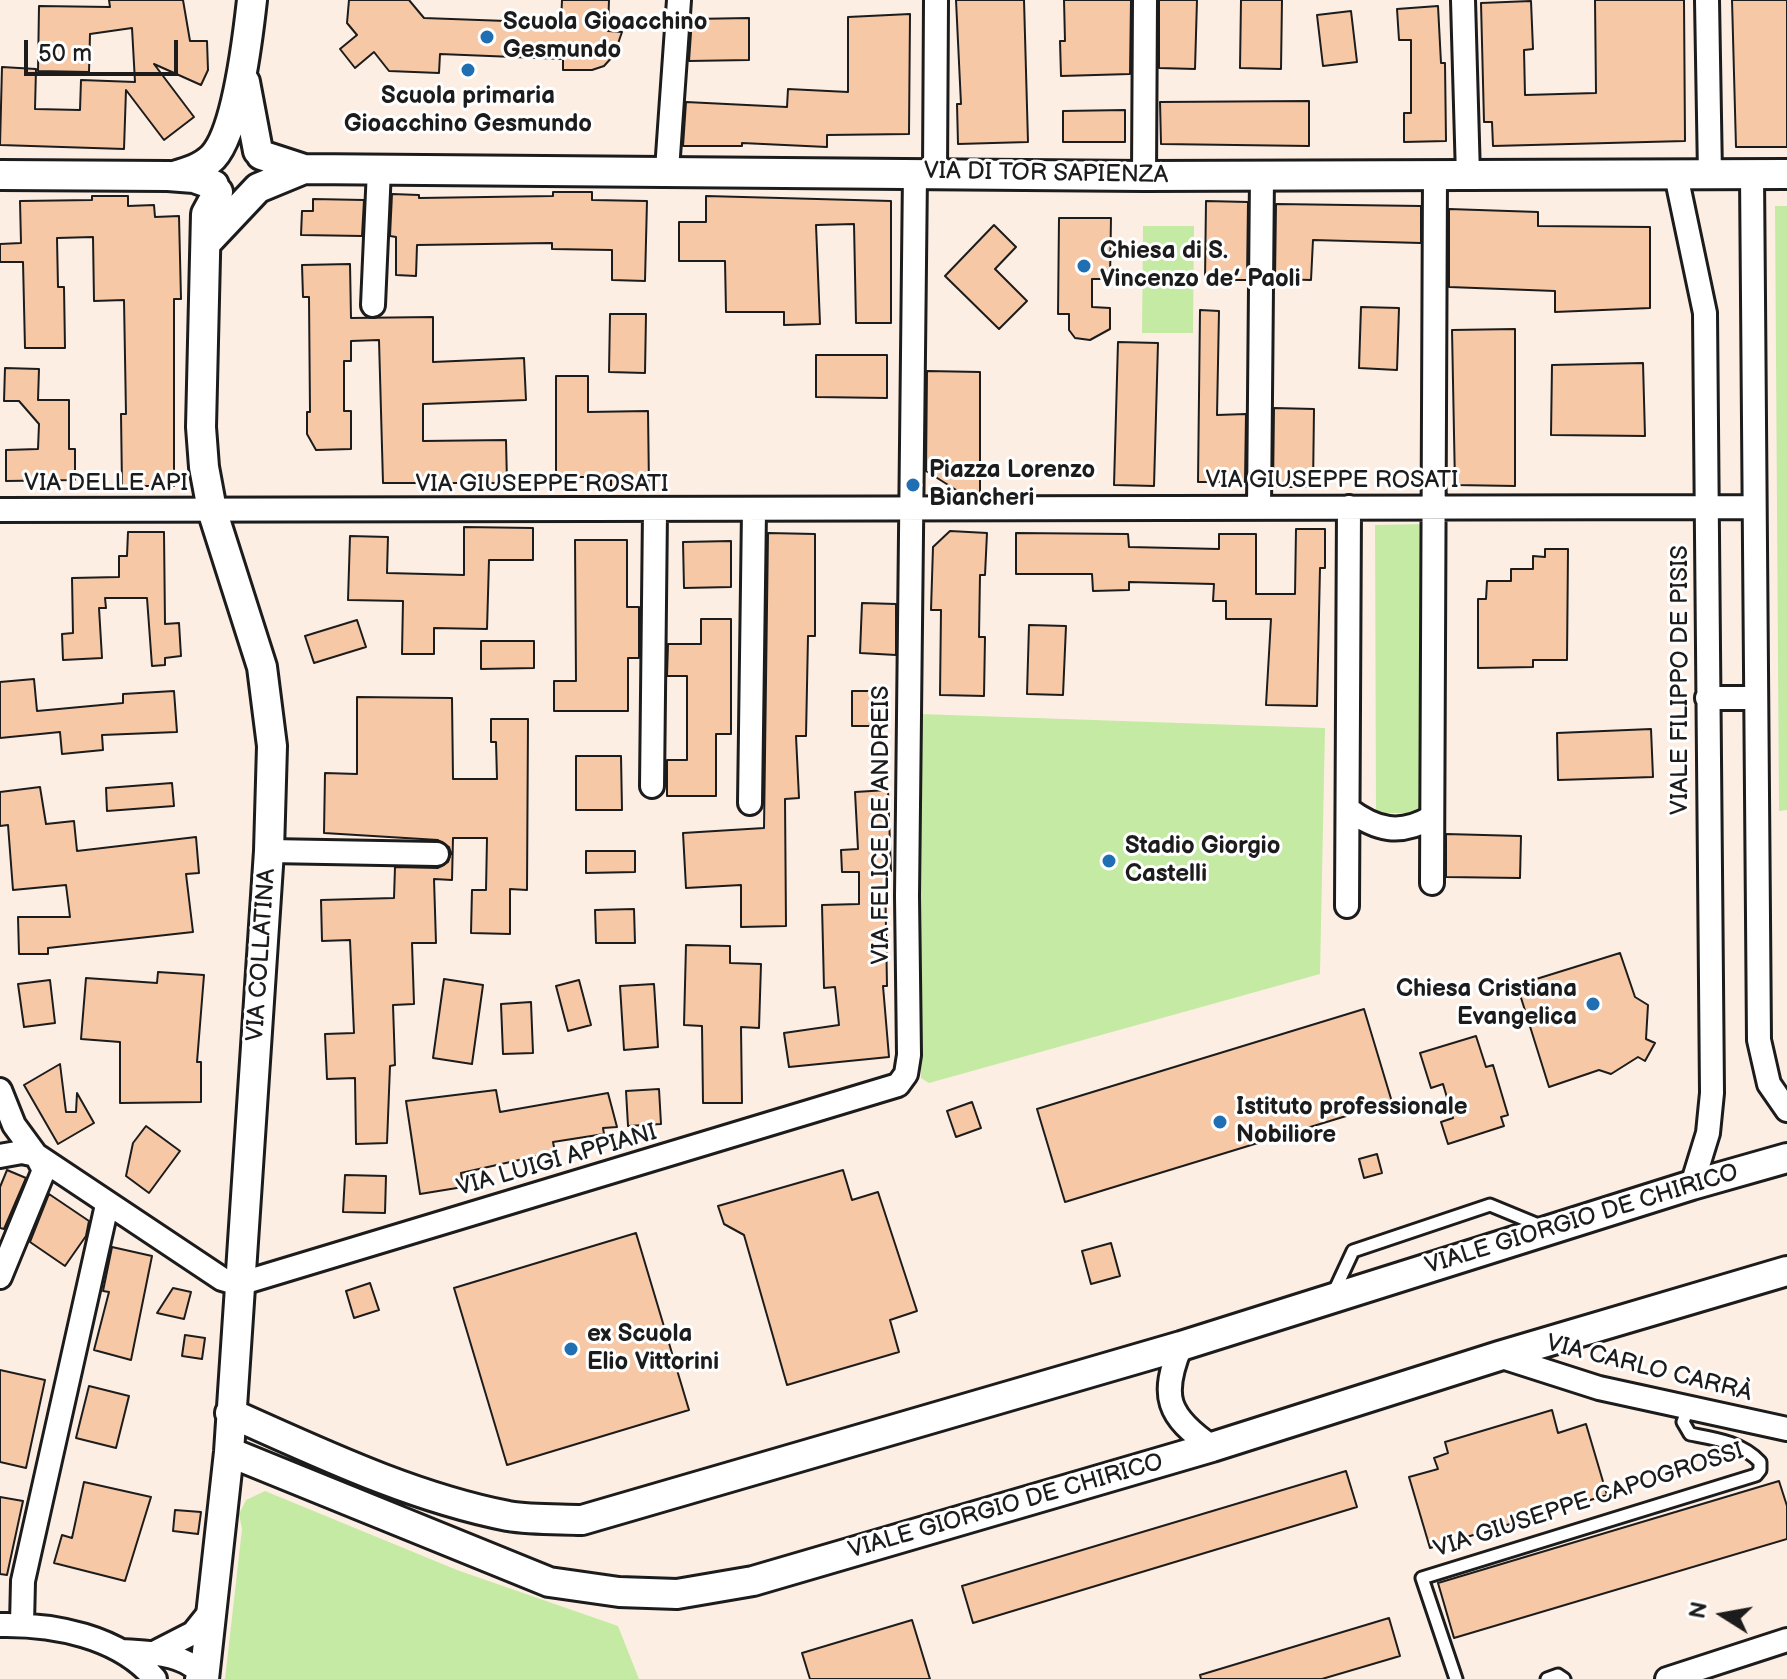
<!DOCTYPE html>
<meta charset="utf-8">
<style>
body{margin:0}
#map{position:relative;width:1787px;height:1679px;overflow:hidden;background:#fdeee4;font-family:"Balsamiq Sans",sans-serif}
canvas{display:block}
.north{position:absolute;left:1683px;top:1575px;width:80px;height:80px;-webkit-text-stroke:6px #fff;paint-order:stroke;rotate:281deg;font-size:22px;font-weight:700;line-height:32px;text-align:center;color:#1c1c1c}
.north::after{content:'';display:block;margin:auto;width:28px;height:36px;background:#1c1c1c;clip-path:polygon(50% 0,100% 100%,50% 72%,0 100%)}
.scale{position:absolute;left:24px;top:40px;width:154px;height:36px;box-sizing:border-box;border:4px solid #1c1c1c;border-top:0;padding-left:10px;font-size:24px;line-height:28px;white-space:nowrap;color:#1c1c1c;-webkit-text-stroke:6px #fff;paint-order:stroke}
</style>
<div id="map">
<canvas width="1787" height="1679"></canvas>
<div class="north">N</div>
<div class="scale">50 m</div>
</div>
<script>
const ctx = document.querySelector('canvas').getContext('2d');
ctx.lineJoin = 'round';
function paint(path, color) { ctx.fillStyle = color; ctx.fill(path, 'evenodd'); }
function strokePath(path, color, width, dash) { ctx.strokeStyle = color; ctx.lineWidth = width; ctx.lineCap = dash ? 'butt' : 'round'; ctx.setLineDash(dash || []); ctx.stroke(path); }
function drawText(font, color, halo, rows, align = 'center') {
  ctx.font = font + ' "Balsamiq Sans",sans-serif'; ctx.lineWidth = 6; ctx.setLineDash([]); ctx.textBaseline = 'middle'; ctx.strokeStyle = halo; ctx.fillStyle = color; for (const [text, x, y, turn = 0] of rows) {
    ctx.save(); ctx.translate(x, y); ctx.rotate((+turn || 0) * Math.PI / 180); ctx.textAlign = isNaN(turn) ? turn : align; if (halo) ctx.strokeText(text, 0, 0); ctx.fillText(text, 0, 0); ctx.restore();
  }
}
paint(new Path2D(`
 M1775,206H1787V810L1779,811Z
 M1143,226H1194L1193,333H1142Z
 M1426,524L1428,813H1376L1375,525Z
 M920,714L1325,728L1320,974L929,1083L921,1078Z
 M265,1491L457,1570L618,1626L639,1679H225L242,1529L239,1514L246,1500Z`), '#c5eaa4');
const building = new Path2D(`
 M109,0H183L190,41H207L208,70L201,85L154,64L194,117L164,140L126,90L124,149L0,145L2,67L36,69L35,109L80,110L81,80L135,82L132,28L90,34L89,72L38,71L39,6L110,7Z
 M349,0H409L424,18L561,23L562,0H609L608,31L622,32L614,55L604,66L592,70H563V59L440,54L439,73L389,71L374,52L355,68L340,49L357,35L347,23Z
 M956,0H1024L1028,142L958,144L957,104H961Z
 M1064,0H1131L1130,74L1061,76L1060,41H1065Z
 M1159,0H1197L1195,69L1159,68Z
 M1241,0H1282L1281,69L1240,68Z
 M1595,0H1684L1685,141L1493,146L1492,122H1484L1481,3L1531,1L1533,49L1524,50L1525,95L1596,93Z
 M1732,0H1787V147H1736Z
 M1438,6L1441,63H1445L1446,141L1404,142V113H1411V40H1399L1397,9Z
 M1351,11L1357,62L1323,66L1317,15Z
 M910,14L909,134L827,135V147L742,143V146H683L686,102L787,107L788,89L848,92V17Z
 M749,18V60L689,61L692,19Z
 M1309,101V146L1161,144L1160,102Z
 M1125,110V142H1063V111Z
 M553,192H592V200L647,201L645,281L612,280V250L552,249V243L417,245L416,276L396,275V237L390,236L392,194L419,195V198L553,196Z
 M92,196H128V206L154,205L155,217L179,216L181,299H174V486H122L121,414H126L124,300L94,301L93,237L57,238L58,287H64L65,348H25L23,262H0V244L21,243L20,201L92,200Z
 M706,196L891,201V323H856L854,224L816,225L820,324L784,325V312H726L725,261H679V222H706Z
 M313,199L364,200L362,236L301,235L302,211H313Z
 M1206,201L1248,202L1247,280H1205Z
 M1276,204L1421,206V243L1313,240L1311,280L1275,279Z
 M1449,209L1538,212V226L1650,227V308L1555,312V291L1449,287Z
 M1059,218H1111L1110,279H1092V307L1110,308V329L1090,340L1075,338L1069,330V314H1058Z
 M994,225L1016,247L995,269L1027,301L999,329L945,276Z
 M350,264L351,318L433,317V362L524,358L526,400L423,404V441L506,440L507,483H383L379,340L351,341V361H344V411H351V449L316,450L307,434V412H310L309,297H303L302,265Z
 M1361,307L1399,308L1397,370L1359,368Z
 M1200,310L1219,311L1217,415L1246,414L1245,482H1198Z
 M610,314H646L645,373L609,372Z
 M1515,329V486L1455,485L1452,330Z
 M1118,342L1158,343L1154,486L1114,485Z
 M816,355H887V398L816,397Z
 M1643,363L1645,436L1551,435L1552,365Z
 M5,368L39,369L38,400H69V449H75V480L6,481V450L38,449L39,424L19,401H4Z
 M927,371L980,372V493H961L926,471Z
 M556,376H588V412L648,411L649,487H611V477H556Z
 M1274,408L1314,409L1313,487H1273Z
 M464,527L533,528V560H489L487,629L434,628V654H402L403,601L348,600L350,536L388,537L387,573L464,575Z
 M1296,529H1325V568H1320L1317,706L1266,705L1271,619H1226V601H1213L1214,584L1129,582V590L1093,591L1092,574H1016V533L1128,534L1129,547L1219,549V534H1256V594H1295Z
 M950,531L987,533L985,575H980L979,637H985L984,696L940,695L941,610H931L933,547Z
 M128,532H164L165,624L179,623L181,656L165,658V665L152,666L147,598H105L106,608H99L102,658L63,660L62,634L73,633L72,578L119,577V556H127Z
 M768,533L815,534V636H808L806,736H796L799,798L785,799L786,926L741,927V885L686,888L683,833L764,828Z
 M575,540H627V607H639V658H628V711H554V681H576Z
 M731,541V587L684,588L683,542Z
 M1545,549H1568L1567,660H1533V667L1478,668V599H1486L1487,581H1511V569H1533V556L1545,557Z
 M862,603L896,604V655L860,653Z
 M701,619H731V734H716V796H667V760H687V676H667L668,644H701Z
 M357,620L366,647L314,663L305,636Z
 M1029,625L1066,626L1063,695L1027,694Z
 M481,641H534V668L481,669Z
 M34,679L37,711L123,703V694L174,691L177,732L102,735L103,750L62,754L60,732L0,738V682Z
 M852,691H888V726H852Z
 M357,697L452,698L453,779H497L496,742H491V719H528L527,890L510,889V934L471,933L472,890H486L487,838H453L452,880L434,879L436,943H412L414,1004L393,1005L395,1065L390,1066L387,1143L356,1144L355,1078L327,1079L325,1034L354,1033L350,940L322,941L321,900L394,898L395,867L438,868L448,862L451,853L449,847L438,840L324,833L325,773L357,774Z
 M1651,729L1653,777L1558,780L1557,733Z
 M576,756H621L622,810H576Z
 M172,783L174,806L107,811L106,788Z
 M40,787L46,824L74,821L77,851L196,837L199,873L186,874L193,932L48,948V954H19L18,917H70L66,885L13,890L8,825L0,826V792Z
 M888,790L891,871H885L887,986H883L889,1057L789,1067L784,1033L839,1025L835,987L824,988L822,905L859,904V872H842L841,850L858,849L855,792Z
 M1446,834L1521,836L1520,878L1446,877Z
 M586,851H635V872L586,873Z
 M634,909L635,943H596L595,910Z
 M686,945L730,946V963L761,964L759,1028L741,1027L742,1103H703L702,1026L684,1025Z
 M1620,953L1635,997L1648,1005L1646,1039L1655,1043L1645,1061L1638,1057L1611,1074L1599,1070L1549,1087L1517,985Z
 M158,972L204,975L197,1062H201V1102L120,1103V1042L81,1039L86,978L157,983Z
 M444,979L483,985L472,1064L433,1058Z
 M50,980L55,1023L24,1027L18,984Z
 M579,980L591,1025L568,1031L556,986Z
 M654,984L658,1047L624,1050L620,986Z
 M531,1002L533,1053L503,1054L501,1004Z
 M1364,1009L1392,1102L1065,1202L1037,1109Z
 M1476,1036L1486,1067L1493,1065L1508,1115L1501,1117L1504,1126L1448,1144L1441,1122L1453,1118L1443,1084L1431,1088L1420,1053Z
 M60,1064L66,1112H76L77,1093L94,1123L58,1144L24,1085Z
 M659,1089L661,1124L628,1126L626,1091Z
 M496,1090L500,1112L608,1093L617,1127L603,1128L604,1134L553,1142L555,1152L461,1173L463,1187L420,1194L406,1101Z
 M972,1102L981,1128L956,1137L947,1111Z
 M146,1126L180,1151L149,1193L126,1176L133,1143Z
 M1377,1154L1382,1173L1364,1178L1359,1159Z
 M7,1170L26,1178L4,1229L0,1228V1187Z
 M843,1170L852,1200L878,1192L917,1311L890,1320L899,1352L787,1385L744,1235L724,1224L718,1206Z
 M345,1175L386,1176L385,1213L343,1212Z
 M49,1194L89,1221L86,1236L65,1266L30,1242Z
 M636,1233L689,1410L507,1465L454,1288Z
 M1111,1243L1120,1276L1091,1284L1082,1251Z
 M112,1247L152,1256L131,1360L94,1350L109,1292L103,1291Z
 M370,1283L379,1310L354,1318L346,1291Z
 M173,1288L191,1292L184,1319L157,1313Z
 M185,1335L205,1338L202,1359L182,1356Z
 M0,1370L45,1380L26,1468L0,1462Z
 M89,1386L129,1396L116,1448L76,1438Z
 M1552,1410L1558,1433L1586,1424L1607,1495L1430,1548L1409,1477L1438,1469L1434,1458L1448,1453L1445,1442Z
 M1346,1471L1357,1507L973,1623L962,1586Z
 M1779,1481L1787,1506V1539L1454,1638L1438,1583Z
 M84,1482L151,1497L125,1581L54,1563L62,1535L72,1538Z
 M0,1497L23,1501L7,1575L0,1574Z
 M175,1510L201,1512L198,1534L173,1531Z
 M1389,1618L1400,1656L1322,1679H1201L1200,1675Z
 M912,1620L930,1679H810L802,1653Z`);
paint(building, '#f7c8a6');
strokePath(building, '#1c1c1c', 2);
const service = new Path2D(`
 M1333,1294L1353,1251L1490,1205L1541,1226
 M1456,1679L1422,1578L1756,1475L1760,1470V1462C1741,1442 1716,1439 1690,1434L1683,1422L1689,1406
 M1547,1679L1558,1675L1564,1679`);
const minor = new Path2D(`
 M1463,0L1468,176
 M1707,0L1710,174
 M667,170L679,0
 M935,173L936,0
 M1752,174L1759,1040L1769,1084L1787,1110
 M1676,175L1705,313L1712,1093L1708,1133L1692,1185
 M1144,176L1145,0
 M373,305L379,169
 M1259,507L1262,176
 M0,510L1754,507
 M1707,698H1755
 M652,786L655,511
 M750,803L754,511
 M1348,809C1376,830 1400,836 1432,817
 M269,851L437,854
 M1432,883L1435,176
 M1347,906L1349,507
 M0,1090L14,1125L36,1155L222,1279L239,1284L898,1085L906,1074L909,1055L907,896L915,173
 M0,1156L22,1152L36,1155L44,1170L0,1277
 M1181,1346C1160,1396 1167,1416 1212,1447
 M1499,1356L1599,1388L1787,1429
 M22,1624L23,1581L107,1205
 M0,1625C53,1624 119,1636 155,1679
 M121,1651C150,1653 185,1652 204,1677L197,1679
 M154,1653L193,1633L213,1608
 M1667,1679L1787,1640`);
const tertiary = new Path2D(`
 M245,82L258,151
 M261,155L304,169L1144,176L1787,174
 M0,175L168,176L194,178L214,185
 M174,176C188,172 202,168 213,157C237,131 248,36 252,0
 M208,241L258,188L304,169
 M230,1413C320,1453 411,1497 508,1516C532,1520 558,1519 582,1520L1181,1346L1692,1185L1787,1158
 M229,1452L549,1582L619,1592L677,1594L753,1581L1212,1447L1499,1356L1787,1271
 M204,1679L229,1452L269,851L272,746L262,667L212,510L204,467L201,427L206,214L218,192`);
strokePath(service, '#1c1c1c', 17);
strokePath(minor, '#1c1c1c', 28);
strokePath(tertiary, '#1c1c1c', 34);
strokePath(service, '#fff', 11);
strokePath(minor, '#fff', 22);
strokePath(tertiary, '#fff', 28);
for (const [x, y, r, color] of [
 [487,37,8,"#1f6fb2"],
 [468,70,8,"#1f6fb2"],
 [1084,266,8,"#1f6fb2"],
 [913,485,8,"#1f6fb2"],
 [1109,861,8,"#1f6fb2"],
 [1593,1004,8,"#1f6fb2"],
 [1220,1122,8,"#1f6fb2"],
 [571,1349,8,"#1f6fb2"]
]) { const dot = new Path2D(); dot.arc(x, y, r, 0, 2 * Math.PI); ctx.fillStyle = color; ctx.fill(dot); strokePath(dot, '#fff', 3); }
drawText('bold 24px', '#1c1c1c', '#fff', [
 ["Scuola Gioacchino",503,23],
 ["Gesmundo",503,51],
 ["Scuola primaria",468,97,"center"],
 ["Gioacchino Gesmundo",468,125,"center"],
 ["Chiesa di S.",1100,252],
 ["Vincenzo de’ Paoli",1100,280],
 ["Piazza Lorenzo",929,471],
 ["Biancheri",929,499],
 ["Stadio Giorgio",1125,847],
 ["Castelli",1125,875],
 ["Chiesa Cristiana",1577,990,"right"],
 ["Evangelica",1577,1018,"right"],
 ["Istituto professionale",1236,1108],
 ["Nobiliore",1236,1136],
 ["ex Scuola",587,1335],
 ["Elio Vittorini",587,1363]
], 'left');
drawText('24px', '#1c1c1c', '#fff', [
 ["VIA DI TOR SAPIENZA",1046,174,1],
 ["VIA GIUSEPPE ROSATI",1332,481],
 ["VIA DELLE API",106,484],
 ["VIA GIUSEPPE ROSATI",542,485],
 ["VIALE FILIPPO DE PISIS",1681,680,-90],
 ["VIA FELICE DE ANDREIS",882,825,-90],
 ["VIA COLLATINA",262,955,-86],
 ["VIA LUIGI APPIANI",557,1161,-16],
 ["VIALE GIORGIO DE CHIRICO",1582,1220,-17],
 ["VIA CARLO CARRÀ",1649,1369,14],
 ["VIA GIUSEPPE CAPOGROSSI",1589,1501,-18],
 ["VIALE GIORGIO DE CHIRICO",1006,1507,-16]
]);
</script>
